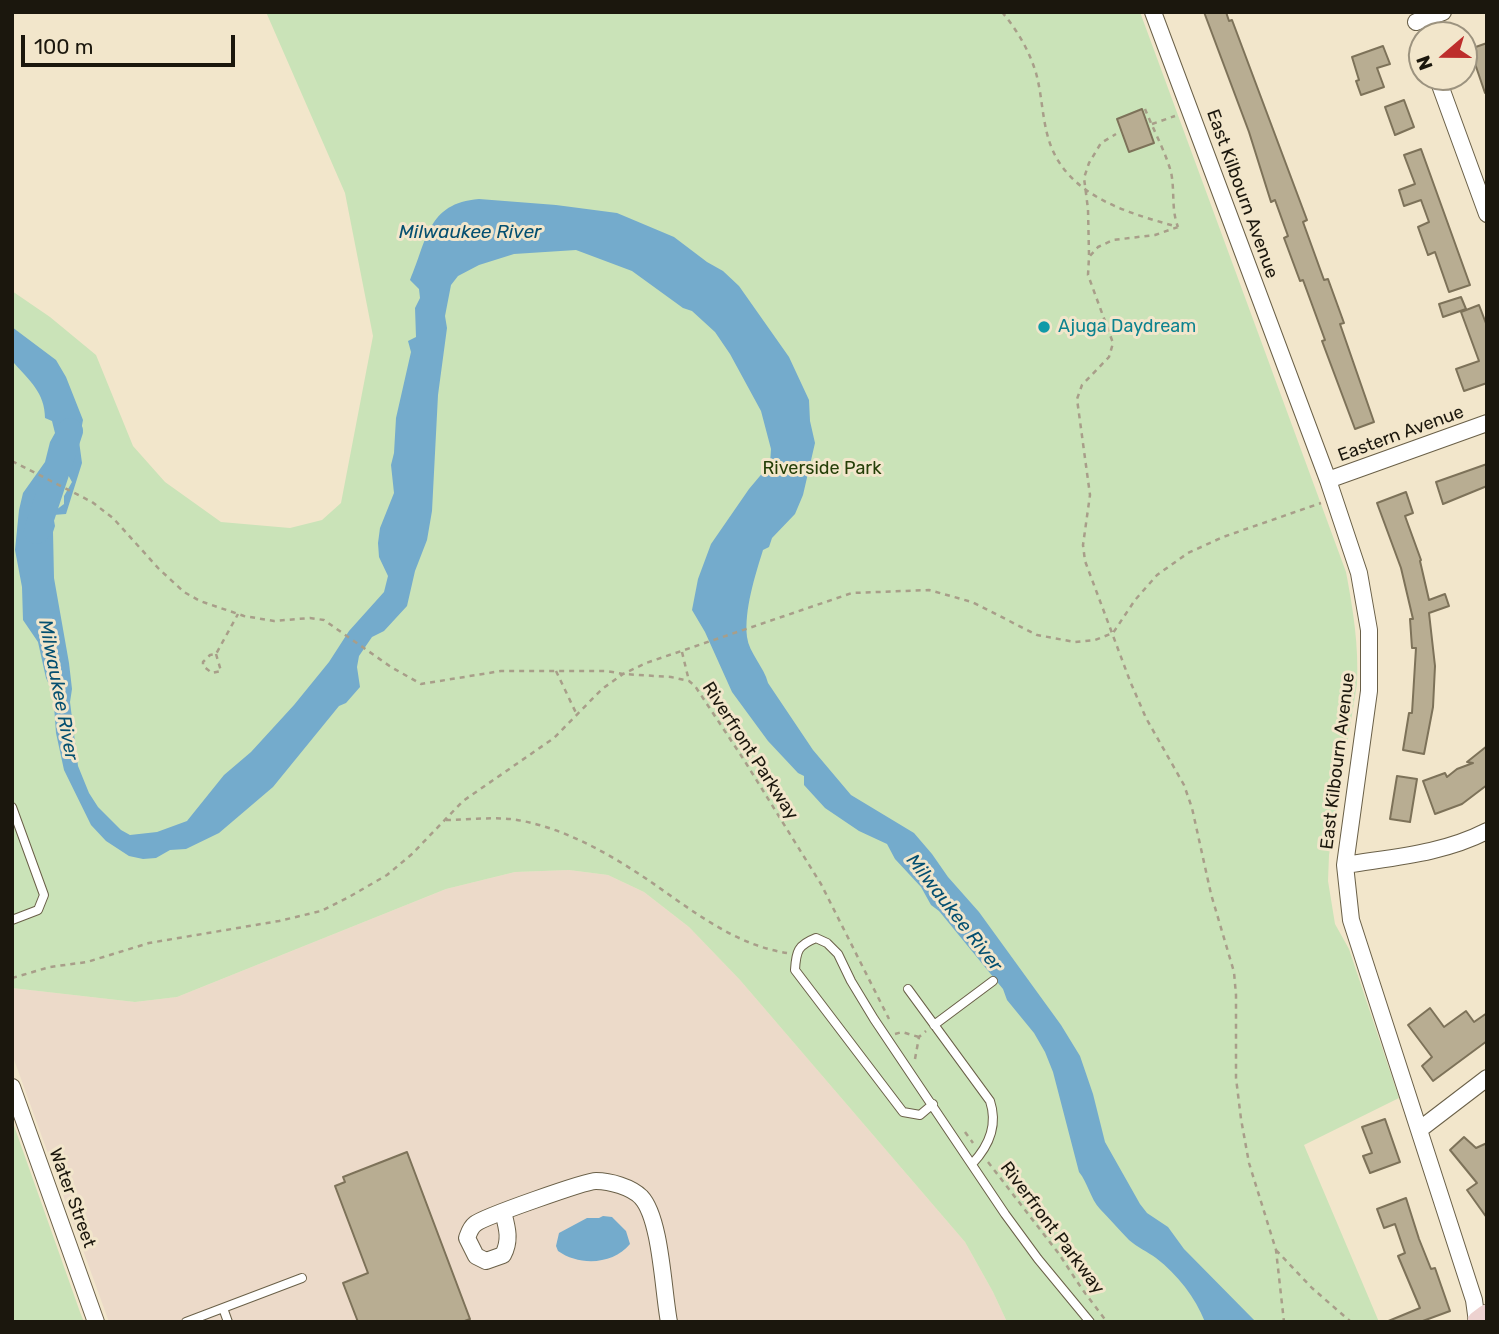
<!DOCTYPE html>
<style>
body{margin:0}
#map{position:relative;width:1499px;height:1334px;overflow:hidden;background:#f2e6cb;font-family:Rubik,sans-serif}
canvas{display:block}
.frame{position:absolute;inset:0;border:14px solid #1b170d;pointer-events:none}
.north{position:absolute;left:1408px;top:21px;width:70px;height:70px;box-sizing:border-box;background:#f2e6cb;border:2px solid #9c937f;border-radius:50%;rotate:250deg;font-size:19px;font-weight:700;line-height:28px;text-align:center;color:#1b170d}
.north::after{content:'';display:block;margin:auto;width:24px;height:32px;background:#bd2e2c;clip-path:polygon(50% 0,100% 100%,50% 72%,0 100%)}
.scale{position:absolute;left:21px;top:35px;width:214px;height:32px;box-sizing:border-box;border:4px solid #1b170d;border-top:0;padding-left:9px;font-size:21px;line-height:24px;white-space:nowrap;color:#1b170d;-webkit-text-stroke:5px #f2e6cb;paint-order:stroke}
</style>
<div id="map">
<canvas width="1499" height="1334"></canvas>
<div class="frame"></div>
<div class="north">N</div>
<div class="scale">100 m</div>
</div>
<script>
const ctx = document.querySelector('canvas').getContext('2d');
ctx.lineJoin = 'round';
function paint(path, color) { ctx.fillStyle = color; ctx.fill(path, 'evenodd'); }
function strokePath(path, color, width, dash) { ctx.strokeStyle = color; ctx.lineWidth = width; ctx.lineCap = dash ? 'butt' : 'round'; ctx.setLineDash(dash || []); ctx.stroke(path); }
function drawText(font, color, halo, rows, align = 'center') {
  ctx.font = font + ' Rubik,sans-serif'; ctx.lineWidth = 6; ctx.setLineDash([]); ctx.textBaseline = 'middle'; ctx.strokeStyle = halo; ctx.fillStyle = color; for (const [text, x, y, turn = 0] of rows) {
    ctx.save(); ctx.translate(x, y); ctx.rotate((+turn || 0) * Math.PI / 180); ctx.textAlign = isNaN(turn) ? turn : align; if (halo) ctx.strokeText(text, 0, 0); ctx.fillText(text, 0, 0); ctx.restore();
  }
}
paint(new Path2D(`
 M569,870L608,875L644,892L689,927L740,980L965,1242L993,1292L1007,1322H109L12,1054V988L135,1002L177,997L446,889L515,872Z`), '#ecdac9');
paint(new Path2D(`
 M266,12H1140L1346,572C1353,609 1359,646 1357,684L1329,855L1328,881L1335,924L1349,949L1399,1098L1304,1145L1379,1322H1007L993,1292L965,1242L740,980L689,927L644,892L608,875L569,870L515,872L446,889L177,997L135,1002L12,988V291L50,317L96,355L133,446L165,482L221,522L290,528L322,520L341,503L373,336L345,193Z
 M12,1120L80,1312L84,1322H12Z`), '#cae3b8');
paint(new Path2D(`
 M479,199L556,205L617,213L674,237L707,262L723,271L739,286L789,357L809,400L810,421L815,443L803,495L795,514L772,538L769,547L763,550C755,576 744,610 747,637C749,653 764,667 768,683L813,750L851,795L914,833L932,854L948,877L979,912L1061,1025L1080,1056L1093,1094L1105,1142L1140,1204L1147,1213L1168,1227L1184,1249L1256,1322H1205C1195,1297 1178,1275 1156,1258C1148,1252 1137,1247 1129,1240C1119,1230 1110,1219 1100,1209C1090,1198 1088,1183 1079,1172L1053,1072L1045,1052L1034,1033L1007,1000L1003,989L939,911L931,905L921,887L895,859L887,844L859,831L825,808L804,785V776L798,773L768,741L732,692L705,632L692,610L698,579L711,544L749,489L770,464L771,449L761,411L730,354L715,332L692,311L683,308L632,271L576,250L514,254L479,265L458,276L451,285L445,316L447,328L438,395L432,511L427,540L415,571L407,606L384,631L372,637L359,656L357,667L360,687L346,703L339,706L273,787L219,833L186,849L170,850L156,858L143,859L129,856L106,841L91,825L64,770L56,733L53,692L46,678L38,642L23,620L22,587L15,550L19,510L23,493L45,462L50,442L55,433L52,421L45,418C45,393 29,380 14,363L12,364V327L56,360L66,377L83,420L79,441L82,463L66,514L53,515L55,526L53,532L54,578L69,663L72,689L70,702L78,766L89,793L98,807L121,830L130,835L157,832L187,821L224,775L251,752L294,705L329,662L349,631L384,592L388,576L379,557L378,543L380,528L394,493L391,465L394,453L396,418L411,352L408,341L416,337L415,308L420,298L419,289L410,280C427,241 427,203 479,199ZM57,464L67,465L66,471L72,482L64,496V504L56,510L46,495Z
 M603,1216L612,1217L626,1231L630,1244C613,1265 579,1266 558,1251L556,1246L559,1233L587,1218H599Z`), '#74abcc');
strokePath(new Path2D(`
 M37,531L70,431`), '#74abcc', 26);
const building = new Path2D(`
 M1204,12H1226L1229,21L1232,20L1307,220L1303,222L1324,280L1328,279L1344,323L1340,324L1374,422L1355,429L1322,341L1325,340L1303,280L1300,281L1284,238L1288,236L1275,200L1271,202L1249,132Z
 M1487,43V93H1485L1470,49Z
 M1383,46L1390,64L1377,68L1384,87L1361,95L1356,81L1359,80L1352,57Z
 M1404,100L1414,127L1395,135L1385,107Z
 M1142,109L1154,143L1129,152L1117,119Z
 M1421,149L1470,285L1449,292L1435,252L1428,255L1418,227L1429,222L1421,200L1404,206L1399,190L1415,184L1404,155Z
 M1461,297L1466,309L1443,317L1439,304Z
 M1479,305L1487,326V383L1464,391L1456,369L1479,361L1461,312Z
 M1487,464V486L1443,504L1436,482Z
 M1406,492L1413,513L1405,516L1421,560L1420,561L1429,600L1445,594L1449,606L1429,613L1435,666L1433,707L1424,754L1403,750L1409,713H1412L1416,648H1412L1410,619H1413L1401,568L1377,503Z
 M1487,746V785L1462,804L1435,814L1423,781L1445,773L1447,777L1457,769L1473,763L1467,762Z
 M1397,776L1417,779L1410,822L1390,819Z
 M1430,1008L1444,1027L1466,1011L1474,1022L1487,1013V1041L1433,1081L1422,1066L1432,1057L1408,1025Z
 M1385,1119L1400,1162L1370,1173L1363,1156L1372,1153L1362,1127Z
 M1464,1137L1476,1148L1487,1143V1218L1467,1190L1477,1183L1450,1150Z
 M407,1152L470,1319L462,1322H358L343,1283L368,1273L335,1186L345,1182L343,1177Z
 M1406,1198L1419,1239L1431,1269L1435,1268L1450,1311L1420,1322H1386L1420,1308L1398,1256L1405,1253L1395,1224L1384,1228L1377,1209Z`);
paint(building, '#b8ad92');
strokePath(building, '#7d7259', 2);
const lane = new Path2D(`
 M12,807L44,895L38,910L12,920
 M908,989L990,1101C998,1125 989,1146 972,1164
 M934,1025L993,981
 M933,1104L920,1115L903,1112L795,970C796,951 798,945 816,938L827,943L838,954L851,981L874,1019L1005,1214L1038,1259L1090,1322
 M223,1308L228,1322
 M186,1322L302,1278`);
const street = new Path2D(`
 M1153,12L1328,480L1359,573L1369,630V691L1345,865L1351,920L1474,1300L1477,1322
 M1416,22L1443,12
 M1437,77L1487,214
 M1328,480L1487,423
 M1345,865C1394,857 1442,854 1487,831
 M12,1087L96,1322
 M1419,1130L1487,1078
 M503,1212C507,1227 511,1240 503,1255L486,1261L476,1256L467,1238C469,1233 470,1228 475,1224C483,1217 586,1181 596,1181C610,1181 631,1187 641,1197C661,1218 663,1291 669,1322`);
const secondary = new Path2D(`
 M1479,1322L1487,1316`);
strokePath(lane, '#6a6048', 10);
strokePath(street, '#6a6048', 18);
strokePath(secondary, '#6a6048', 24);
strokePath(new Path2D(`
 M1002,12C1017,30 1029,50 1036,73C1043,98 1042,127 1053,151C1075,199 1132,214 1178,227
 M1145,109C1153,129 1165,151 1171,172C1175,191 1171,209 1178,227
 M1152,124L1175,116
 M1178,227L1155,235L1113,240L1098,247L1089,257L1088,275L1113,343L1109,357L1082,385L1077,399L1090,495L1083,545L1085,561L1130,681L1146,718L1184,785L1192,808L1211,894L1234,972L1236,995V1078L1241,1119L1249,1163L1276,1250L1284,1322
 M1089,255L1088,209L1084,178L1089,163L1101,143L1116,134
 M12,461L92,502L113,518L159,569L184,592L200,601L244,616L274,621L310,618L324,620L391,667L421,684L501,671H607L623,674L671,677L689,681L695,686L744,760L821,884L889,1019
 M682,652L689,681
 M216,654L221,671L212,673L203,666V662L210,655L216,654L238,614
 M556,671L577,715
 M446,820C467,820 489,817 510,819C560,825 610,854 651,882C693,911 735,945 787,953
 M12,978L50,967L87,962L149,943L279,921L321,911L349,897L387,875L412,854L463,801L554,738L602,689L623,674L646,663L852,593L929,590L972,602L1037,635L1075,642L1095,640L1113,633L1135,600L1157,575L1188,553L1223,537L1321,503
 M895,1034L902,1032L919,1037
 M915,1059L919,1037L926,1031
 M965,1132L973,1143
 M988,1162L1059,1254L1082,1289L1107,1322
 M1276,1250L1312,1288L1351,1322`), '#a89e89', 2.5, [5, 5]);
strokePath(lane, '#fff', 8);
strokePath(street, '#fff', 16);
strokePath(secondary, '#edd2d0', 23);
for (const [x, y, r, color] of [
 [1044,327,7,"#0f9aa8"]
]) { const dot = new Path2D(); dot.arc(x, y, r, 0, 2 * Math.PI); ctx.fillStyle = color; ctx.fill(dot); strokePath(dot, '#f2e6cb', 2.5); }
drawText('18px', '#1b170d', '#f2e6cb', [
 ["East Kilbourn Avenue",1242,194,70],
 ["Eastern Avenue",1401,434,-20],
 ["Riverfront Parkway",750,751,57],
 ["East Kilbourn Avenue",1338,761,-83],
 ["Water Street",72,1198,70],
 ["Riverfront Parkway",1052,1228,53]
]);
drawText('18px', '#0d838f', '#f2e6cb', [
 ["Ajuga Daydream",1058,327]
], 'left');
drawText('18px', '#253f08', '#f2e6cb', [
 ["Riverside Park",822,469]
]);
drawText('italic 19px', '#044f70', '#f2e6cb', [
 ["Milwaukee River",470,233],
 ["Milwaukee River",58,690,79],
 ["Milwaukee River",954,913,52]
]);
</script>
